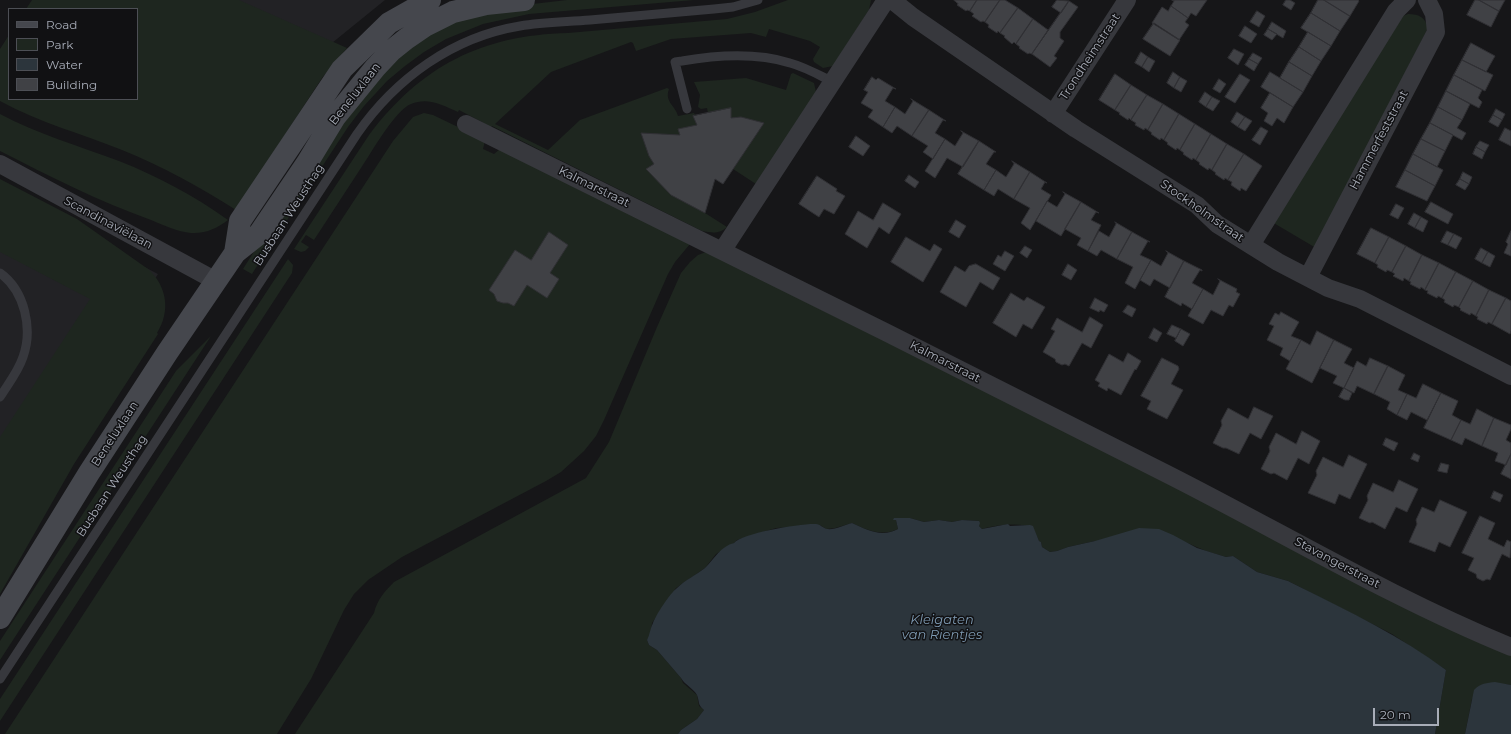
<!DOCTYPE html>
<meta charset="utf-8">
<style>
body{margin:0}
#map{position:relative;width:1511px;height:734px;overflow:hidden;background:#161618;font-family:Montserrat,sans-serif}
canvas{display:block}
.legend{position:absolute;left:8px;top:8px;width:130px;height:92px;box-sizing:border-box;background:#111113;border:1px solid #4d4f55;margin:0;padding:5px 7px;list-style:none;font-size:12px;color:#a8adb8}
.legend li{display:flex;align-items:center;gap:8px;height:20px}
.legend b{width:20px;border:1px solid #4d4f55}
.scale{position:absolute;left:1373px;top:708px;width:66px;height:18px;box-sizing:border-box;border:2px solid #a8adb8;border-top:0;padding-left:5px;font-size:12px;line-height:14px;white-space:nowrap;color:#a8adb8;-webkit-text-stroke:3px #111113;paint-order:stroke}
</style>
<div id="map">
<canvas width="1511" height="734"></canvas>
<ul class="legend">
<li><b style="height:5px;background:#45474d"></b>Road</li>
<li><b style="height:11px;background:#1e261f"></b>Park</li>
<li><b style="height:11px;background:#2c353c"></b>Water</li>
<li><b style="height:11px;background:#404145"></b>Building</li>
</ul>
<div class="scale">20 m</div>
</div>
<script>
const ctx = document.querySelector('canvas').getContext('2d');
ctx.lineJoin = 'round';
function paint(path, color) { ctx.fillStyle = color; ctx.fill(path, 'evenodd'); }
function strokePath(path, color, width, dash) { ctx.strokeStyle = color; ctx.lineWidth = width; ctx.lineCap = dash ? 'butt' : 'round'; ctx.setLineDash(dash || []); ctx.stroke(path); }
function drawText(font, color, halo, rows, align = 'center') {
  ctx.font = font + ' Montserrat,sans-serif'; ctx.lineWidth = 3; ctx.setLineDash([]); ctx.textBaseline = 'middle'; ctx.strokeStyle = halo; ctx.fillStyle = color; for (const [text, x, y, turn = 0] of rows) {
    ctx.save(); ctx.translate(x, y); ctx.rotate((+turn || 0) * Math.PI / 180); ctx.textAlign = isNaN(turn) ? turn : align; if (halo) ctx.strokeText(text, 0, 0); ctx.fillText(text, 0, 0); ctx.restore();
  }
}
paint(new Path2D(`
 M231,0H385L332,43Z
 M0,193L158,274L0,523Z`), '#222225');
paint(new Path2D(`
 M32,0H239L347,48L322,78L236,210C200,187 162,166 122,150C80,133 40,123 0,101V49L9,35V99H137V9H26Z
 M567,0H694L529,14L483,24L446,39L424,52L405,66L387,81L364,106L348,127L276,237L266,231L371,76L445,24L524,5Z
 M788,0H871L869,10L833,66L823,68L814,62L813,59L820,47L810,41L769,29L766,37L751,33L671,39L636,51L633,43L631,42L551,72L495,124L548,150L580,120L667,88L669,89C664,102 676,106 678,116L694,113L695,115L693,116L697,125L679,130L680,135L641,133L649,156L654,164L646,169L671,195L705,213L727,227C720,234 712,233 702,231L492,126L490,128L482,122L459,110L458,112C442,105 428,97 411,104C395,110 370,155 359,171C344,194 329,217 314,240L306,235L301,242L309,247L305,251L301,252L294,249L369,135C421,66 482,35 568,33L727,19L755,12Z
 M1408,14C1419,14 1425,17 1428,28L1316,248L1272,222L1403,16Z
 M793,73L814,83L816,92L756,184L733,169L764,123L741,117L731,118V109L708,113L707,108L701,109L698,107L700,95L694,82L746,78L786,90L791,74Z
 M424,113L433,115L483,139L485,141L483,149L494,154L500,149L690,244L675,262L668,274L604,420L596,436L584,451L561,472L546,481L402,557L368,580L354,594L344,610L311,679L277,734H5L393,141L413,117Z
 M0,114C38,134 79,146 119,161C157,176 195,196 228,220C217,228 206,234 191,233C178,232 163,225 151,220C98,201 49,176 0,151Z
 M0,179L77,219L148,269C167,286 171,311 157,333L158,334L74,464L0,594V437L90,299L0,252Z
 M260,242L269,247L252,274L243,269Z
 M706,252L1511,653V685L1503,684L1472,699L1465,734H1435L1446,670L1392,634L1300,587L1288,581L1257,572L1233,556L1226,557L1206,551L1185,542L1095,541L1068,547L1057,551L1050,552L1042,547L1041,542L1039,541L1033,528C1021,522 996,525 982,529L979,526V521L962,520L952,522L939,520L924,522L910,518L896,520L898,529C882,537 867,530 852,523L835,528L826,529L820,525L776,528L737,540L734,543L716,554L705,568L676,588L652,623L651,633L647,640L649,645L657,650L681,678L683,683L697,695L699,706L704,710L697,719L681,730L678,734H295L374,613C377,600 385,591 394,582L586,478L609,442L657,327L681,273L690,262L698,255Z
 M288,259L293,265L292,273L0,721V699Z
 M211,336L0,660V641L176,371Z`), '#1e261f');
paint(new Path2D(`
 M894,518H910L924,522L939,520L952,522L962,520L979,521L980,523L979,526L982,529L1008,524L1010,526L1030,525L1033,526L1039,541L1041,542L1042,547L1050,552L1057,551L1068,547L1095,541L1139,528L1159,529L1173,535L1197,548L1226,557L1233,556L1257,572L1288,581L1300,587C1350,612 1401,636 1446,670L1435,734H678L681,730L697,719L704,710C697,704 700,703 697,695C693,688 685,685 681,678L657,650L649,645L647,640C650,634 650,629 653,623C656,615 670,593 677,588C685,580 696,575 705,568C714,559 721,546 734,543C742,533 802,523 816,524C820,524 823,528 827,529C835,530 844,525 852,523C867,530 882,538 898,529L896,520H893Z
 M1495,682L1511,685V734H1465L1474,690C1480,683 1487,683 1495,682Z`), '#2c353c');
const building = new Path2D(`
 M954,0H977L970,11L967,10L966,11L957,5L958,4Z
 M977,0H1000L985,22L983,21L981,22L972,16L974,14L970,11Z
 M1000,0H1005L1018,8L1000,33L998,31L997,33L988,27L989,25L985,22Z
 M1057,0L1069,1L1061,13L1052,7Z
 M1172,0H1207L1196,16L1191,13L1188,18L1171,6L1174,1Z
 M1286,0H1290L1295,3L1291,10L1283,5Z
 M1318,0H1324L1350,16L1340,31L1311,13Z
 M1324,0H1358L1359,1L1350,16Z
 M1475,0H1479L1499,11L1491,27L1467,15Z
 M1479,0H1505L1499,11Z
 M1069,1L1078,7L1060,32V38L1064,41L1054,56L1057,58L1050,67L1032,54Z
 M1171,6L1188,18L1185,22L1189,25L1179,40L1152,23L1162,7L1168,11Z
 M1018,8L1033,19L1016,44L1014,42L1012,44L1004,37L1005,36L1000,33Z
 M1257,11L1265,16L1259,27L1250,22Z
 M1311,13L1340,31L1331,46L1301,28Z
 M1033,19L1048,30L1032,54L1029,53L1028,54L1019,48L1020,47L1016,44Z
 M1272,22L1286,31L1283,38L1268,29Z
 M1154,23L1180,40L1170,56L1143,39Z
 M1245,26L1257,34L1251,43L1239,36Z
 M1268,29L1277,34L1272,40L1264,35Z
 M1308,32L1331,46L1321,61L1299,47Z
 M1471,43L1495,56L1486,72L1462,60Z
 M1299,47L1321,61L1312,76L1289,62Z
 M1234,49L1244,54L1238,65L1228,58Z
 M1141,52L1148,57L1142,67L1135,63Z
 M1253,53L1262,58L1258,64L1249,59Z
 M1148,57L1155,61L1149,72L1142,67Z
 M1249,59L1258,64L1254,71L1245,65Z
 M1462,60L1493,75L1485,91L1454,75Z
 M1289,62L1312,76L1303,92L1280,78Z
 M1173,72L1180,77L1174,88L1167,83Z
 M1270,72L1303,92L1293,107L1261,87Z
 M1115,74L1131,85L1115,110L1099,100Z
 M1240,74L1250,80L1235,103L1225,97Z
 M1454,75L1482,90L1478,98L1482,102L1479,108L1446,91Z
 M872,77L876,80L878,78L896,89L893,88L885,101L895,107L883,127L868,117L873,110L861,103L868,92L864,90Z
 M1180,77L1187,81L1181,92L1174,88Z
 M1219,79L1226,84L1220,93L1213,89Z
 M1131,85L1147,95L1131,120L1129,118L1128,120L1119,114L1120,113L1115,110Z
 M1446,91L1470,104L1462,120L1438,107Z
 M1205,92L1212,97L1206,107L1199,102Z
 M1270,93L1293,107L1284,123L1277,118L1272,126L1264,121L1268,113L1261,108Z
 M1147,95L1163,104L1148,130L1145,128L1144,130L1135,125L1136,123L1131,120Z
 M1212,97L1220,101L1213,111L1206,107Z
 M911,99L929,110L912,136L897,126L892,133L883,127L895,107L905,114L913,101Z
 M1163,104L1179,114L1164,140L1161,138L1160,140L1151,134L1152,133L1148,130Z
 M1438,107L1462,120L1457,128L1466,133L1462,140L1430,123Z
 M731,108V118L741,117L764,123L723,184L715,179L705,213L703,212L671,195L646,169L654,164L649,156L641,133L680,135L678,129L697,125L693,116Z
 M1496,109L1505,114L1502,120L1493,115Z
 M929,110L946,121L943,120L935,133L945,139L933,159L923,152L928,146L912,136Z
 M1237,112L1245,117L1238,127L1231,122Z
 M1179,114L1195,124L1180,150L1177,148L1176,150L1167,144L1168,143L1164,140Z
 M1493,115L1502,120L1498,127L1489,122Z
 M1245,117L1252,121L1245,131L1238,127Z
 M1430,123L1453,135L1445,151L1421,139Z
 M1195,124L1211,134L1196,160L1193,158L1192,160L1183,154L1184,153L1180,150Z
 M1261,127L1268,131L1260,145L1252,140Z
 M1505,128L1511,131V146L1499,140Z
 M961,131L979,141L963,167L947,158L935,178L925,171L945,139L955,146L963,133Z
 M1211,134L1227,144L1212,170L1209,168L1208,170L1199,164L1200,163L1196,160Z
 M856,136L870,146L863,156L849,147Z
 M1421,139L1445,151L1437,167L1413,154Z
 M979,141L996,152H994L986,164L996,170L984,190L958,174Z
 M1480,141L1489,145L1485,152L1476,147Z
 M1227,144L1244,154L1228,180L1225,178L1224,180L1215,174L1216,173L1212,170Z
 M1476,147L1485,152L1482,159L1473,154Z
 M1244,154L1262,166L1246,191L1241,188L1240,191L1231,185L1232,182L1228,180Z
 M1413,154L1443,170L1435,186L1405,170Z
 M1012,161L1030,172L1014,199L998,189L994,196L984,190L996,170L1006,177L1014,164Z
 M1405,170L1435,186L1427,201L1396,187Z
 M1030,172L1047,183L1045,182L1041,189L1051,195L1030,230L1021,223L1030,208L1014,199Z
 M1463,172L1472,177L1469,184L1460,179Z
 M909,175L919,182L915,188L905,181Z
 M817,176L837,189L836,191L845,196L834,214L824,209L819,217L799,204Z
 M1460,179L1469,184L1465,190L1456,185Z
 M1063,192L1081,202L1061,236L1036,221L1047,201L1057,207L1065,194Z
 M1081,202L1099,213L1096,212L1091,220L1101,225L1088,251L1077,245L1081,238L1065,229Z
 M1431,202L1453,214L1448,224L1425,212Z
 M883,203L901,214L889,234L879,227L867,248L845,234L858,211L873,220Z
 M1396,204L1404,208L1398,219L1390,215Z
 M1414,213L1421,217L1415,228L1408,224Z
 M1421,217L1428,221L1423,232L1415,228Z
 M956,220L966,226L959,238L949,232Z
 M1115,222L1132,232L1117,259L1101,250L1097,256L1088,251L1099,231L1109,237L1116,224Z
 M1371,228L1389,237L1375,263L1357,254Z
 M1447,231L1454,234L1448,245L1441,242Z
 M1511,231V256L1504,253L1508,244L1506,242Z
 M549,232L568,245L550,273L559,279L547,298L527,285L514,306L508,303H503L497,301L494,294L489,290L515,250L531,260Z
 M1132,232L1150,242L1148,241L1140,255L1151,260L1135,289L1125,283L1133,267L1117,259Z
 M1454,234L1462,238L1456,249L1448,245Z
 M906,237L930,251L934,244L942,249L923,282L891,262Z
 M1389,237L1406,246L1392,272L1387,270L1386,272L1377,267L1378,265L1375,263Z
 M1025,246L1032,250L1027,258L1020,253Z
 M1406,246L1422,255L1409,281L1404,278L1403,281L1393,276L1395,274L1392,272Z
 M1481,248L1488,252L1482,263L1475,259Z
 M1005,251L1014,256L1005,271L993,264L998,255L1001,257Z
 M1166,251L1184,261L1170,288L1154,279L1150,286L1140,280L1151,260L1161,266L1168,253Z
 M1488,252L1495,256L1490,267L1482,263Z
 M1422,255L1439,263L1425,290L1421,287L1420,289L1410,284L1411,282L1409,281Z
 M1184,261L1202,270V271L1200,270L1192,283L1203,289L1192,309L1182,303L1181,306L1165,297Z
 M1439,263L1456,272L1442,298L1438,296L1437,298L1427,293L1428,291L1425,290Z
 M976,264L1000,278L993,290L980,282L966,307L940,292L955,266L965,272L969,266Z
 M1068,264L1077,270L1071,280L1062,275Z
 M1456,272L1473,281L1459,307L1454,305L1453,307L1444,302L1445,300L1442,298Z
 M1218,279L1237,289L1236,292L1240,294L1233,307L1229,305L1223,316L1211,310L1203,324L1188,316L1203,289L1213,295L1220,281Z
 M1473,281L1489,290L1476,316L1471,313L1470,315L1460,310L1461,309L1459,307Z
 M1489,290L1506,298L1492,324L1488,322L1487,324L1477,319L1478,317L1476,316Z
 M1011,293L1024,301L1027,297L1045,307L1032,329L1023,324L1016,337L993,323Z
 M1095,298L1108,305L1104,312L1100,310L1099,312L1090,308Z
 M1506,298L1511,301V331L1510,334L1492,324Z
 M1128,305L1136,309L1132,317L1123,312Z
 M1281,312L1299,322L1291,336L1301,340L1290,361L1280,355L1283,348L1267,340L1274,326L1269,324L1275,313L1279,315Z
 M1090,317L1103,325L1091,348L1082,343L1069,366L1065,364L1062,365L1056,362L1055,359L1043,352L1055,331L1051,329L1057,318L1082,332Z
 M1172,325L1181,329L1176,338L1167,334Z
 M1154,328L1162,333L1157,342L1149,338Z
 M1181,329L1190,334L1183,346L1175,341Z
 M1317,331L1334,340L1312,383L1286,369L1301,340L1310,345Z
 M1334,340L1352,349L1344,363L1354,368L1344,388L1333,383L1337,376L1320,368Z
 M1128,353L1141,361L1136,370L1135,369L1121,395L1108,388L1107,391L1098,386L1100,383L1095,380L1109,354L1123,362Z
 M1162,358L1178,366L1179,369L1171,384L1183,390L1167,419L1147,409L1151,401L1141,396Z
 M1370,358L1388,366L1374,394L1357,386L1354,393L1344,388L1357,361L1366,366Z
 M1388,366L1405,375L1398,390L1407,394L1397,415L1387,409L1390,402L1374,394Z
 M1423,384L1441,393L1427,420L1411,412L1407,420L1397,415L1407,394L1416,398Z
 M1344,388L1352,393L1349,400H1345L1339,397Z
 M1441,393L1458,401L1452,415L1461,420L1451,440L1424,428Z
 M1254,407L1273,416L1261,439L1250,433L1239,454L1226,448H1223L1213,443L1222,425L1221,421L1228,408L1248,419Z
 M1477,409L1494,418L1482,446L1465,438L1462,445L1451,440L1461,420L1470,424Z
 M1494,418L1511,425V429L1506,440L1511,443V454L1506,465L1495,461L1498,453L1482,446Z
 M1302,431L1320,441L1309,464L1298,458L1287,480L1274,473L1271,474L1261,469L1270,451L1269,447L1276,433L1296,444Z
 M1386,438L1398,443L1394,451L1383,445Z
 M1414,453L1420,456L1418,462L1411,459Z
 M1511,454V479L1501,474Z
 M1349,455L1367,464L1350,499L1339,494L1335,504L1308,493L1317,475L1316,471L1323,457L1343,467Z
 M1441,463L1449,465L1447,473L1438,471Z
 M1399,480L1418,489L1407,512L1396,507L1385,529L1372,522L1370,523L1359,518L1368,500L1367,496L1373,483L1393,492Z
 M1494,491L1503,495L1500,502L1491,498Z
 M1440,500L1467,512L1450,547L1439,542L1435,552L1409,542L1417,524L1416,520L1422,507L1434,512Z
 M1480,516L1495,523L1488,539L1504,547L1507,540L1511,542L1510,558L1502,554L1490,580L1487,579L1483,581L1477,578L1476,574L1468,570L1474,558L1462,553Z`);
paint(building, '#404145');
strokePath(building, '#303034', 1);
strokePath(new Path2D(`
 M687,109L675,62L682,61C717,55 755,52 790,63C805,67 819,75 833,82
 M0,273C25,291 33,329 23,357C18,372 8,384 0,397
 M0,679L357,134C396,78 453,37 520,26C543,22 566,22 590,20C631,16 673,13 714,9L733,7L758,0`), '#37383d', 9);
strokePath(new Path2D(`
 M892,0L913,17L1076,129L1197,205L1217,224L1278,262L1328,288L1360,299L1511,376
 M1053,114L1127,0
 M466,124C699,239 933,355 1165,473C1280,531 1391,598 1511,647
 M0,164L216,281
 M1251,245L1396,11L1407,0
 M722,251L886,0
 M1308,277L1436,32L1434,14L1427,0`), '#37383d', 18);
strokePath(new Path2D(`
 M235,253L240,221L342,69L389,23L430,0
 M0,618L89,473L167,353L235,253L259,234L307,163L335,117L375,68L391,51L406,39L425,26L453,12L486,4L524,0`), '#45474d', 22);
drawText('12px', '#a8adb8', '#111113', [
 ["Trondheimstraat",1090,57,-57],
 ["Beneluxlaan",355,94,-52],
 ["Hammerfeststraat",1379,140,-62],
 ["Kalmarstraat",594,187,26],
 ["Stockholmstraat",1202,211,35],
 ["Busbaan Weusthag",289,215,-57],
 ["Scandinaviëlaan",108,223,28],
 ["Kalmarstraat",945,362,27],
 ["Beneluxlaan",115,434,-57],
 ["Busbaan Weusthag",112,486,-57],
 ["Stavangerstraat",1337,563,28]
]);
drawText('italic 13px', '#7f9bb3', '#111113', [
 ["Kleigaten",942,620],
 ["van Rientjes",942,635]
]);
</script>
